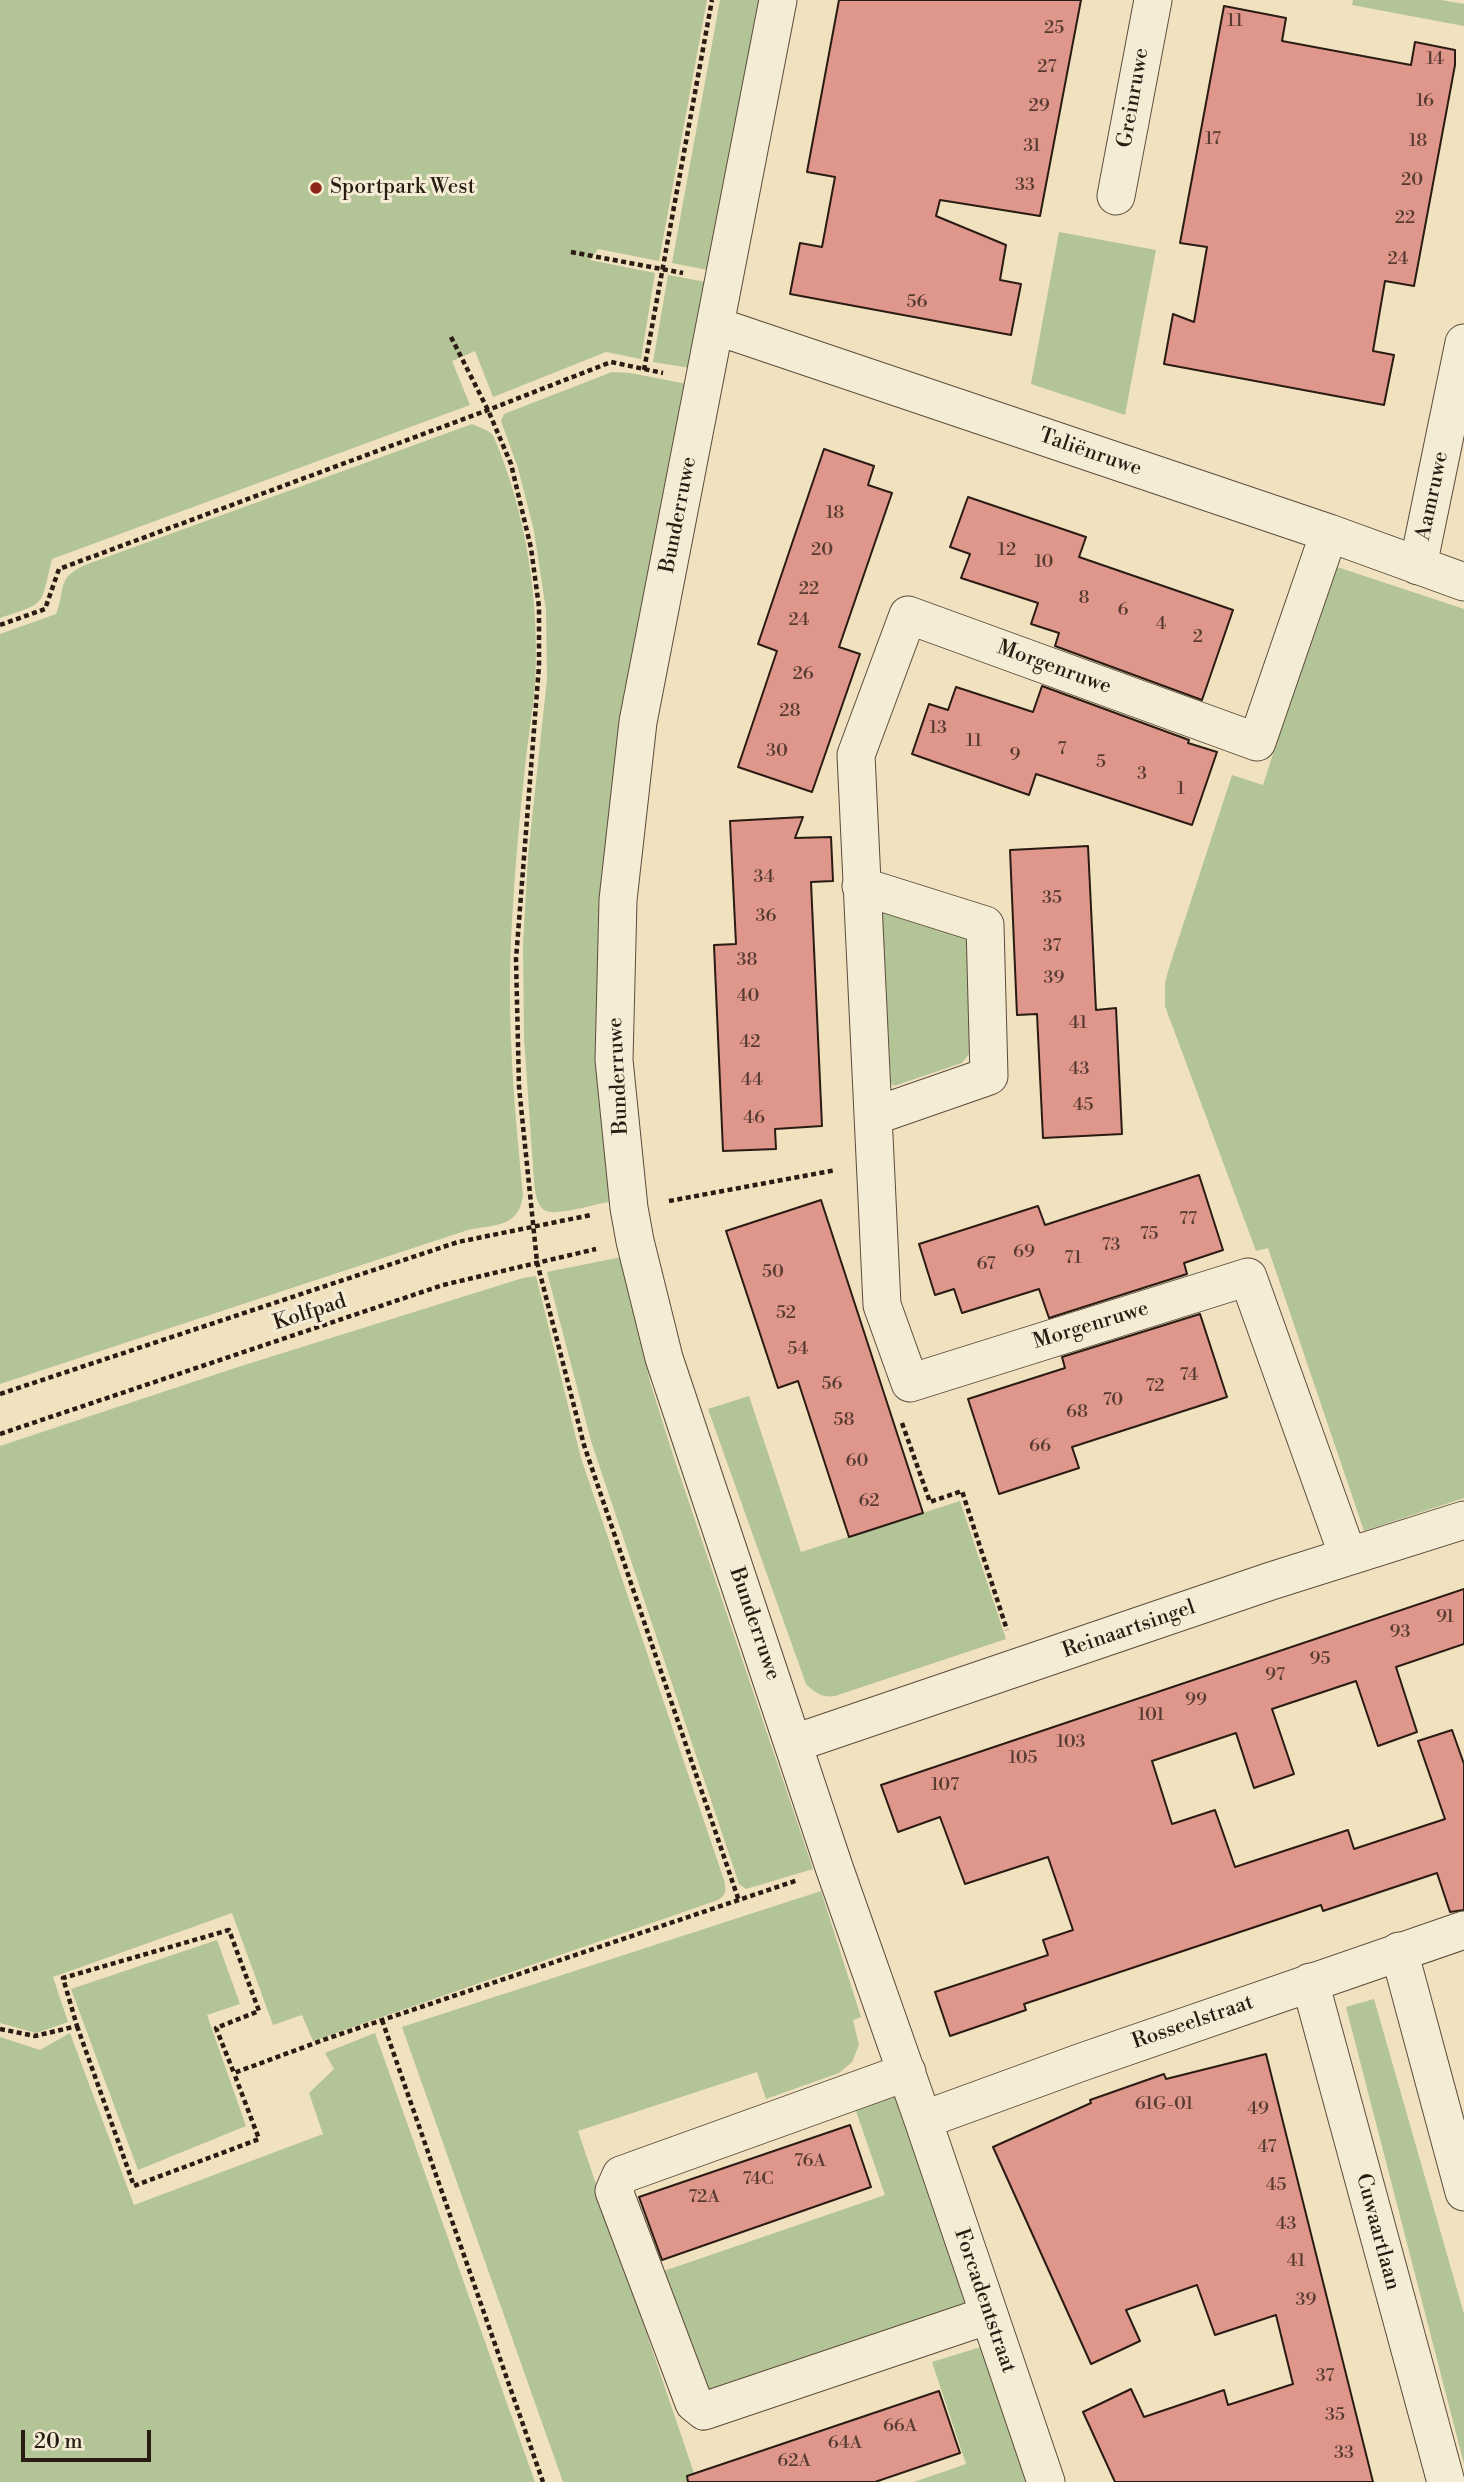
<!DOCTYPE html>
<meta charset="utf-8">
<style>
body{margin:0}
#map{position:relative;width:1464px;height:2482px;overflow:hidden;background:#f0e1bf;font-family:"Libre Bodoni",serif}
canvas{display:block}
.scale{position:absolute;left:21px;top:2430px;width:130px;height:32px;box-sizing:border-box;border:4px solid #2a1b13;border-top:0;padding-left:9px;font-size:21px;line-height:24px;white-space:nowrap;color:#2a1b13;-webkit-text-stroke:5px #f5ecd5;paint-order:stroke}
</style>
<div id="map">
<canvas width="1464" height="2482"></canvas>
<div class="scale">20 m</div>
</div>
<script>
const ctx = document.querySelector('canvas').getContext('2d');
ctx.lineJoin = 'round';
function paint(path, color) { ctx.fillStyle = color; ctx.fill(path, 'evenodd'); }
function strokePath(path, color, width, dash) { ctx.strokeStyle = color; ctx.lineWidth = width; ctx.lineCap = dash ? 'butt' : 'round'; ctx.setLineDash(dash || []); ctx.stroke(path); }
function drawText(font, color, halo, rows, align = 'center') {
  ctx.font = font + ' "Libre Bodoni",serif'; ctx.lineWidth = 6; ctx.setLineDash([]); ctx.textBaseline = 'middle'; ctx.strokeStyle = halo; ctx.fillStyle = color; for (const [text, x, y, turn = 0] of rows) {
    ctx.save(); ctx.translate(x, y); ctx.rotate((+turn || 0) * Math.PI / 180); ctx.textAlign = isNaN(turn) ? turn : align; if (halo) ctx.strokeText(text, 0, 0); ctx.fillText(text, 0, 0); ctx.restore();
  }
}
paint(new Path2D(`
 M0,0H707L659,261L598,249L590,260L655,273L641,359L606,352L493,397L475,351L452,361L470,405L52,559C40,607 48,602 0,618Z
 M720,0H760L708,270L672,263Z
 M1353,0H1441L1464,4V26L1352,5Z
 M1059,232L1156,250L1125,415L1031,384Z
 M668,275L706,282L690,368L653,362Z
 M612,372L630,373L687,384L658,537L613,1201C599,1203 557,1216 546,1211C536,1206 535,1190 534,1181L524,1038L523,946L528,856L547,679L546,610L534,531L518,468L501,421L504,414Z
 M472,424L488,431L493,435C526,511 540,602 535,684C533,708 529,733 526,758C520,812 515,866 512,921C506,1012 514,1105 523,1195C519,1228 495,1224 468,1230L0,1384V634L56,614C66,591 55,578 85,565Z
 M1334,566L1464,609V1498L1364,1531L1268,1248L1256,1251L1165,1006V983L1169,968L1232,775L1263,785Z
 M882,909L967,938L970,947L973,1049L962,1063L894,1086L891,1083Z
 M622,1257L650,1382L673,1455L813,1869L746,1889L739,1884L591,1441L547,1272Z
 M536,1276L581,1458L724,1880C726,1889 727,1895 718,1900L313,2041L302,2015L273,2025L232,1913L53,1977L68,2022L36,2033L0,2023V1446L235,1368L523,1278Z
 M749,1396L801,1552L960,1501L1006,1639L835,1696C822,1698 815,1693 806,1684L708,1409Z
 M821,1891L861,2017L853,2020L859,2045L852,2062L839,2073L766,2099L757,2072L578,2131L697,2482H563L402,2027Z
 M217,1940L240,2004L207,2015L246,2126L138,2170L71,1989Z
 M1374,1999L1464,2314V2464L1346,2007Z
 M70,2033L134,2205L323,2134L309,2093L334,2069L325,2053L375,2033L535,2482H0V2037L40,2050Z
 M895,2091L969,2306L707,2396L664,2271L885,2195L854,2105Z
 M981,2347L1026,2482H914L966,2464L932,2362Z`), '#b3c497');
const building = new Path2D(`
 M839,0H1081L1040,216L940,200L936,216L1006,245L1000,280L1021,284L1011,335L790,294L800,243L822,247L835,177L807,172Z
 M1224,6L1286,18L1282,41L1411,65L1415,42L1455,50V65L1414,286L1385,281L1373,351L1394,355L1384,405L1164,364L1173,314L1194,322L1207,247L1180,243Z
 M824,449L874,466L868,485L892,493L839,647L860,654L812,792L738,767L777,651L758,644Z
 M968,497L1086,537L1079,557L1233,610L1202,700L1055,646L1059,633L1031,624L1038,603L961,578L970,554L950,547Z
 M1042,686L1189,740L1188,743L1217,752L1192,825L1036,774L1029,795L912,754L929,704L948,710L956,687L1033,712Z
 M803,817L795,838L831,837L833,881L811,882L822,1126L775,1129L776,1149L723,1151L714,945L736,944L730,821Z
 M1088,846L1096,1010L1116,1008L1122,1134L1043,1138L1037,1014L1017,1015L1010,850Z
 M1199,1175L1223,1250L1184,1263L1187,1274L1049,1318L1039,1289L962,1313L954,1289L935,1295L919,1244L1038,1206L1045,1225Z
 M821,1200L923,1513L849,1537L798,1381L778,1388L726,1231Z
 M1200,1314L1227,1397L1072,1447L1079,1468L999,1494L968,1399L1065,1368L1062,1357Z
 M1464,1589V1644L1396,1667L1417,1732L1378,1746L1356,1681L1272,1709L1294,1774L1254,1788L1236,1733L1152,1761L1172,1824L1215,1810L1235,1867L1348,1830L1354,1849L1445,1819L1418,1741L1452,1730L1464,1764V1910L1450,1912L1437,1873L1323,1911L1321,1905L1024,2004L1026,2010L950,2036L935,1992L1048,1955L1043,1940L1073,1930L1048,1857L965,1884L940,1817L898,1832L881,1785Z
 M1266,2054L1373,2482H1115L1083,2412L1131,2389L1144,2417L1224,2390L1228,2405L1293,2384L1276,2315L1215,2335L1197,2285L1126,2310L1140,2341L1091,2364L993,2147L1091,2103L1090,2100L1164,2074L1166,2079Z
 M850,2125L871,2187L662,2260L639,2197Z
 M939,2391L960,2453L875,2482H688L687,2476Z`);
paint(building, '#df978b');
strokePath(building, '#2a1b13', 2);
const minor = new Path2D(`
 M778,0L638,722L618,900L614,1060L629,1208L635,1241L664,1358L834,1867L923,2120L1046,2482
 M1116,196L1153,0
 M716,326L1329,533L1464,582
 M1329,533L1257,742L908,615L856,755L882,1305L910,1383L1248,1277L1348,1556
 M1418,566L1464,343
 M861,886L985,925L989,1076L874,1116
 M795,1743L1271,1581L1464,1520
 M1399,1951L1464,2192
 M1310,1982L1446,2482
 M907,2072L621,2175L614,2191L694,2403L704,2411L989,2315
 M923,2120L1082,2062L1464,1930`);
strokePath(minor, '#5c4c3e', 39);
strokePath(new Path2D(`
 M571,252L683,273
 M451,337L488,410L511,464L531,548L539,607V666L516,959L519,1087L537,1262L584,1445L739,1901
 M644,370L712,0
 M0,625L45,609L59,569L488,410L611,362L663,373
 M669,1201L836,1170
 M0,1394L458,1242L591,1215
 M902,1423L930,1502L962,1491L1007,1630
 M0,1434L443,1285L596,1249
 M382,2020L543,2482
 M77,2026L134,2186L259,2139L234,2073
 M0,2029L35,2036L77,2026L63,1978L229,1930L259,2011L216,2028L234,2073L326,2039L798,1880`), '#2a1b13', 4.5, [5, 3.5]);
strokePath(minor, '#f5ecd5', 37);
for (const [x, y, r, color] of [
 [316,188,7,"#8f2418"]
]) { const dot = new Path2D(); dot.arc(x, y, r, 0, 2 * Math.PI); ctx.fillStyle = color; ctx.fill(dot); strokePath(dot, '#f5ecd5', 2.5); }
drawText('18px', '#573a31', null, [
 ["11",1235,22],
 ["25",1054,29],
 ["14",1435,60],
 ["27",1047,68],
 ["16",1425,102],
 ["29",1039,107],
 ["17",1213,140],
 ["18",1418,142],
 ["31",1032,147],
 ["20",1412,181],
 ["33",1025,186],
 ["22",1405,219],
 ["24",1398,260],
 ["56",917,303],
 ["18",835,514],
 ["20",822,551],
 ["12",1007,551],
 ["10",1044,563],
 ["22",809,590],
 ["8",1084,599],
 ["6",1123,611],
 ["24",799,621],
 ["4",1161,625],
 ["2",1198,638],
 ["26",803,675],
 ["28",790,712],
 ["13",938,729],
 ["11",974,742],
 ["7",1062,750],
 ["30",777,752],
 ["9",1015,756],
 ["5",1101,763],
 ["3",1142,775],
 ["1",1181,790],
 ["34",764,878],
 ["35",1052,899],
 ["36",766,917],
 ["37",1052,947],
 ["38",747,961],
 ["39",1054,979],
 ["40",748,997],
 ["41",1078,1024],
 ["42",750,1043],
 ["43",1079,1070],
 ["44",752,1081],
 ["45",1083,1106],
 ["46",754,1119],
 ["77",1188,1220],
 ["75",1149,1235],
 ["73",1111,1246],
 ["69",1024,1253],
 ["71",1073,1259],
 ["67",986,1265],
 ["50",773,1273],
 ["52",786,1314],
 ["54",798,1350],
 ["74",1189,1376],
 ["56",832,1385],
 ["72",1155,1387],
 ["70",1113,1401],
 ["68",1077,1413],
 ["58",844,1421],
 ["66",1040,1447],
 ["60",857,1462],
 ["62",869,1502],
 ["91",1445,1618],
 ["93",1400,1633],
 ["95",1320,1660],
 ["97",1275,1676],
 ["99",1196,1701],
 ["101",1151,1716],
 ["103",1071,1743],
 ["105",1023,1759],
 ["107",945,1786],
 ["61G-01",1164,2105],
 ["49",1258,2110],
 ["47",1267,2148],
 ["76A",810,2162],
 ["74C",758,2180],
 ["45",1276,2186],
 ["72A",704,2198],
 ["43",1286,2225],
 ["41",1296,2262],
 ["39",1306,2301],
 ["37",1325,2377],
 ["35",1335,2416],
 ["66A",900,2427],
 ["64A",845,2444],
 ["33",1344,2454],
 ["62A",794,2462]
]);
drawText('21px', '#2a1b13', '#f5ecd5', [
 ["Greinruwe",1134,98,-80],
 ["Taliënruwe",1090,453,19],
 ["Aamruwe",1433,496,-78],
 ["Bunderruwe",679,515,-79],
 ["Morgenruwe",1054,668,20],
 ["Bunderruwe",619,1076,-93],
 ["Kolfpad",310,1313,-18],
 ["Morgenruwe",1091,1326,-17],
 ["Bunderruwe",754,1624,71],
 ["Reinaartsingel",1129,1630,-19],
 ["Rosseelstraat",1193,2023,-19],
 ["Cuwaartlaan",1377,2232,75],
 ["Forcadentstraat",984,2301,71]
]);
drawText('21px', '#2a1b13', '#f5ecd5', [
 ["Sportpark West",330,188]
], 'left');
</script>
